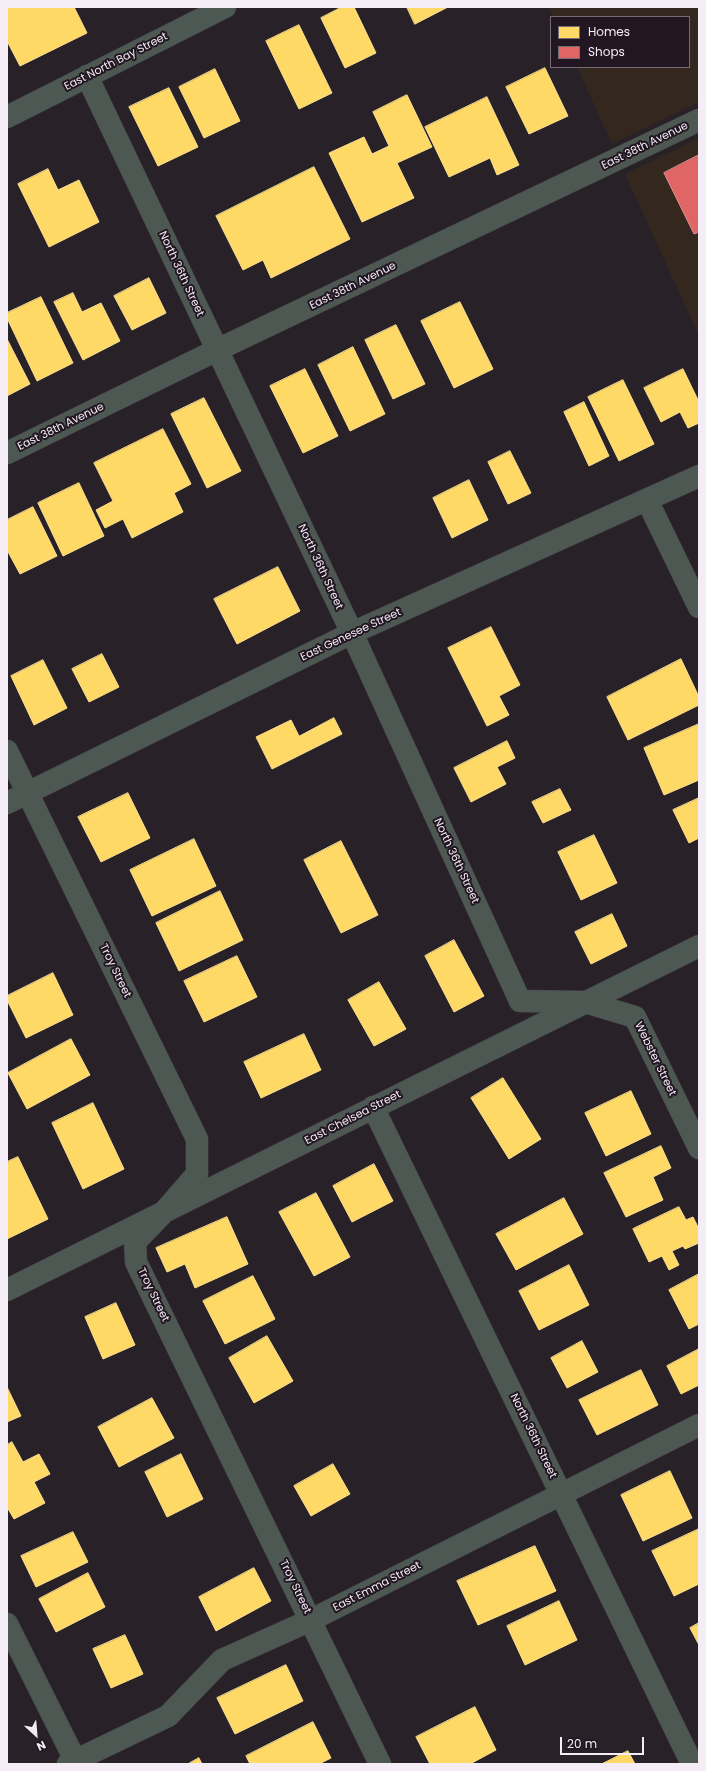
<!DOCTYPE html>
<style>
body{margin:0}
#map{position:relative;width:706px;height:1771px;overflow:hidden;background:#282228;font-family:Poppins,sans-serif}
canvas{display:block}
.frame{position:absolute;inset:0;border:8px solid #f5edf5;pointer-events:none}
.legend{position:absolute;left:550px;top:16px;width:140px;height:52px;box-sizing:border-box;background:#211621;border:1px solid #766c76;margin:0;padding:5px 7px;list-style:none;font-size:12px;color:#f5edf5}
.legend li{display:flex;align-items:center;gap:8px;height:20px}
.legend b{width:20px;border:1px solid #766c76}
.north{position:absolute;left:16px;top:1715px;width:40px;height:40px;-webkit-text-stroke:3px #211621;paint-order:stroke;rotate:154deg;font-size:11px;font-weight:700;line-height:16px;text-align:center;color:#f5edf5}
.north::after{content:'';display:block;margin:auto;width:14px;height:18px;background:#f5edf5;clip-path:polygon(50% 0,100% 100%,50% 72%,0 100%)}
.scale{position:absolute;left:560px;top:1737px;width:84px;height:18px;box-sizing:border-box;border:2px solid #f5edf5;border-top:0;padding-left:5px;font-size:12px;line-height:14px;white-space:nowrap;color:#f5edf5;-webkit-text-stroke:3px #211621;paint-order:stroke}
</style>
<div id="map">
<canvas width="706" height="1771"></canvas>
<div class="frame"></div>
<ul class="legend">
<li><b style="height:11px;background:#ffd966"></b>Homes</li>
<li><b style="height:11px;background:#e06666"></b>Shops</li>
</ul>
<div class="north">N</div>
<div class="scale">20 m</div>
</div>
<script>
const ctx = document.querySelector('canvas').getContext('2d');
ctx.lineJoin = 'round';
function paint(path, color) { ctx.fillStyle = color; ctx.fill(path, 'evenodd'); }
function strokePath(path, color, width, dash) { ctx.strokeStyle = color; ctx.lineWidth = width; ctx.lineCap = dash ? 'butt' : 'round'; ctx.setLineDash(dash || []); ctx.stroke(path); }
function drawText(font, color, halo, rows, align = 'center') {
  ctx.font = font + ' Poppins,sans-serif'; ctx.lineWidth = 4; ctx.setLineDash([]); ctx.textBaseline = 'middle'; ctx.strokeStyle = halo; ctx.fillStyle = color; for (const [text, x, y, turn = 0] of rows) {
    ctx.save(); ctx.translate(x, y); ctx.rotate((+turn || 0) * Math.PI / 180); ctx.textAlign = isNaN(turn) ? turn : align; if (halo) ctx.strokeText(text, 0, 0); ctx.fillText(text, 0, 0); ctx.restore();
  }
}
paint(new Path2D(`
 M549,7H699V102L612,144L577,67H689V17H554Z
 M699,138V336L625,174Z`), '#34271e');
const homes = new Path2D(`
 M7,7H74L87,33L20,66L7,41Z
 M342,7H354L376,53L345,68L321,18Z
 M407,7H448L415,24Z
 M299,25L332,93L299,109L266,41Z
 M545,68L568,116L529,134L506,87Z
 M215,69L240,121L204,138L179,87Z
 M169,88L198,147L158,166L129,107Z
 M407,95L432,147L397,163L414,198L362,222L329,153L364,137L372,154L389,146L373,112Z
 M487,97L519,165L497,175L490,158L449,177L425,127Z
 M314,167L350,239L271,278L263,260L243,270L216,216Z
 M48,169L58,190L79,180L99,222L49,247L18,184Z
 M149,278L166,313L132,330L114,296Z
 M73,293L82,312L101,303L120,341L83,360L54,302Z
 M41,297L73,363L37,381L7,318V313Z
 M460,302L493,369L454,388L421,321Z
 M396,325L425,384L393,399L365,340Z
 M7,339L30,384L7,396Z
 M353,347L385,414L350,431L318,365Z
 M305,369L338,436L303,453L270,386Z
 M683,369L699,402V423L688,428L680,412L661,422L644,388Z
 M623,380L654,444L619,461L588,397Z
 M204,398L241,471L207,488L171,414Z
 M584,402L609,456L589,466L564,412Z
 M163,429L191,484L174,493L183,512L132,538L123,519L105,528L96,510L113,501L94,463Z
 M510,451L531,493L508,504L488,462Z
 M469,480L488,520L452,538L433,498Z
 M79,483L104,536L63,556L38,503Z
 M33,507L57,556L20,574L7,550V520Z
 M278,567L300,611L237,644L214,599Z
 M491,627L520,685L499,696L509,715L487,726L448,648Z
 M102,654L119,687L89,702L72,669Z
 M681,659L699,697V705L628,740L607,697Z
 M43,660L67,708L34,725L11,676Z
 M334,718L342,734L272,769L256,737L291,720L299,736Z
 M699,724V780L664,795L644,748Z
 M507,741L515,758L497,767L506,784L471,802L454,768Z
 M560,789L571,810L543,823L532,802Z
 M128,793L150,838L101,862L78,817Z
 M699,798V838L689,843L673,810Z
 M594,835L617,883L581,900L558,852Z
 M194,839L216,886L152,916L130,870Z
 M341,841L378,915L341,933L304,860Z
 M220,891L243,940L179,971L156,923Z
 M612,914L627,946L591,964L575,932Z
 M454,940L484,996L454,1012L425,956Z
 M237,956L257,997L204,1022L184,981Z
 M53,973L73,1015L26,1038L7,1000V996Z
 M379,982L406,1029L374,1046L348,1000Z
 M304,1034L321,1070L261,1098L244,1062Z
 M71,1039L90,1075L27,1109L8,1073Z
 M503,1078L541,1139L509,1159L471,1098Z
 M631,1091L651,1134L606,1156L585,1113Z
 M93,1103L124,1169L83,1189L52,1123Z
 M661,1146L671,1168L653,1177L663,1200L626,1217L604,1173Z
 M18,1157L48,1219L7,1239V1162Z
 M374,1164L393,1201L352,1222L333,1186Z
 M316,1193L350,1257L314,1276L279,1212Z
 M564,1198L583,1234L516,1270L496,1234Z
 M679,1207L686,1220L693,1217L699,1229V1243L685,1249L683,1246L672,1251L679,1265L669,1270L662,1256L649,1262L633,1229Z
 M227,1217L248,1264L195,1288L185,1264L167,1272L156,1248Z
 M569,1265L589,1305L539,1330L519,1291Z
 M699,1274V1324L689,1329L669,1290Z
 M253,1276L275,1319L225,1344L203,1301Z
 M116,1303L135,1345L103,1359L85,1317Z
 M267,1336L293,1381L254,1403L229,1358Z
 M582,1341L598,1372L567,1388L551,1358Z
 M699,1349V1385L681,1394L667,1366Z
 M641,1370L658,1405L597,1435L579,1400Z
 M7,1387L21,1416L7,1422Z
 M152,1398L174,1438L119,1467L98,1427Z
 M12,1442L23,1462L39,1454L50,1474L34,1482L45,1503L14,1519L7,1507V1445Z
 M181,1454L203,1499L167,1517L145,1472Z
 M333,1464L350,1494L311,1516L294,1486Z
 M670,1471L692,1518L643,1541L621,1495Z
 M699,1529V1584L674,1596L652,1551Z
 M73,1532L88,1562L36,1587L21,1556Z
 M535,1546L556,1591L478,1625L457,1581Z
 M254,1568L271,1601L216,1631L199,1597Z
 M88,1573L105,1607L56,1632L39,1599Z
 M559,1601L577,1640L525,1665L507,1626Z
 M699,1623V1645L690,1628Z
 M125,1635L143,1674L111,1688L93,1649Z
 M286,1665L303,1701L235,1734L217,1698Z
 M475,1707L496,1750L470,1764H430L416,1737Z
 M313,1722L331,1758L319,1764H250L246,1756Z
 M628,1751L635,1764H602Z
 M199,1758L202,1764H188Z`);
paint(homes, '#ffd966');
strokePath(homes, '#fcdf91', 1);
const shops = new Path2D(`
 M699,155V232L694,234L664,173Z`);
paint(shops, '#e06666');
strokePath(shops, '#e68e91', 1);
const minor = new Path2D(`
 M87,76L352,633L520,1001L585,1002L635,1017L699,1148
 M7,117L225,7
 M7,453L217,350L699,120
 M647,500L699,607
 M7,751L197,1139V1174L163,1213L135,1242L136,1262L380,1764
 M7,803L352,633L699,476
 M373,1107L692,1764
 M7,1290L699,946
 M7,1624L77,1764
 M68,1764L168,1716L222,1660L311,1620L699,1425`);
strokePath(minor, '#443f44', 23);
strokePath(minor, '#4d5852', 22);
drawText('11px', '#f5edf5', '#211621', [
 ["East North Bay Street",116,62,-27],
 ["East 38th Avenue",645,146,-26],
 ["North 36th Street",181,274,65],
 ["East 38th Avenue",353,286,-26],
 ["East 38th Avenue",61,427,-26],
 ["North 36th Street",320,567,65],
 ["East Genesee Street",351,635,-25],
 ["North 36th Street",456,861,65],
 ["Troy Street",115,971,64],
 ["Webster Street",655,1059,64],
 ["East Chelsea Street",353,1118,-27],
 ["Troy Street",153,1295,64],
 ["North 36th Street",533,1436,64],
 ["Troy Street",295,1587,64],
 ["East Emma Street",377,1587,-27]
]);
</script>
